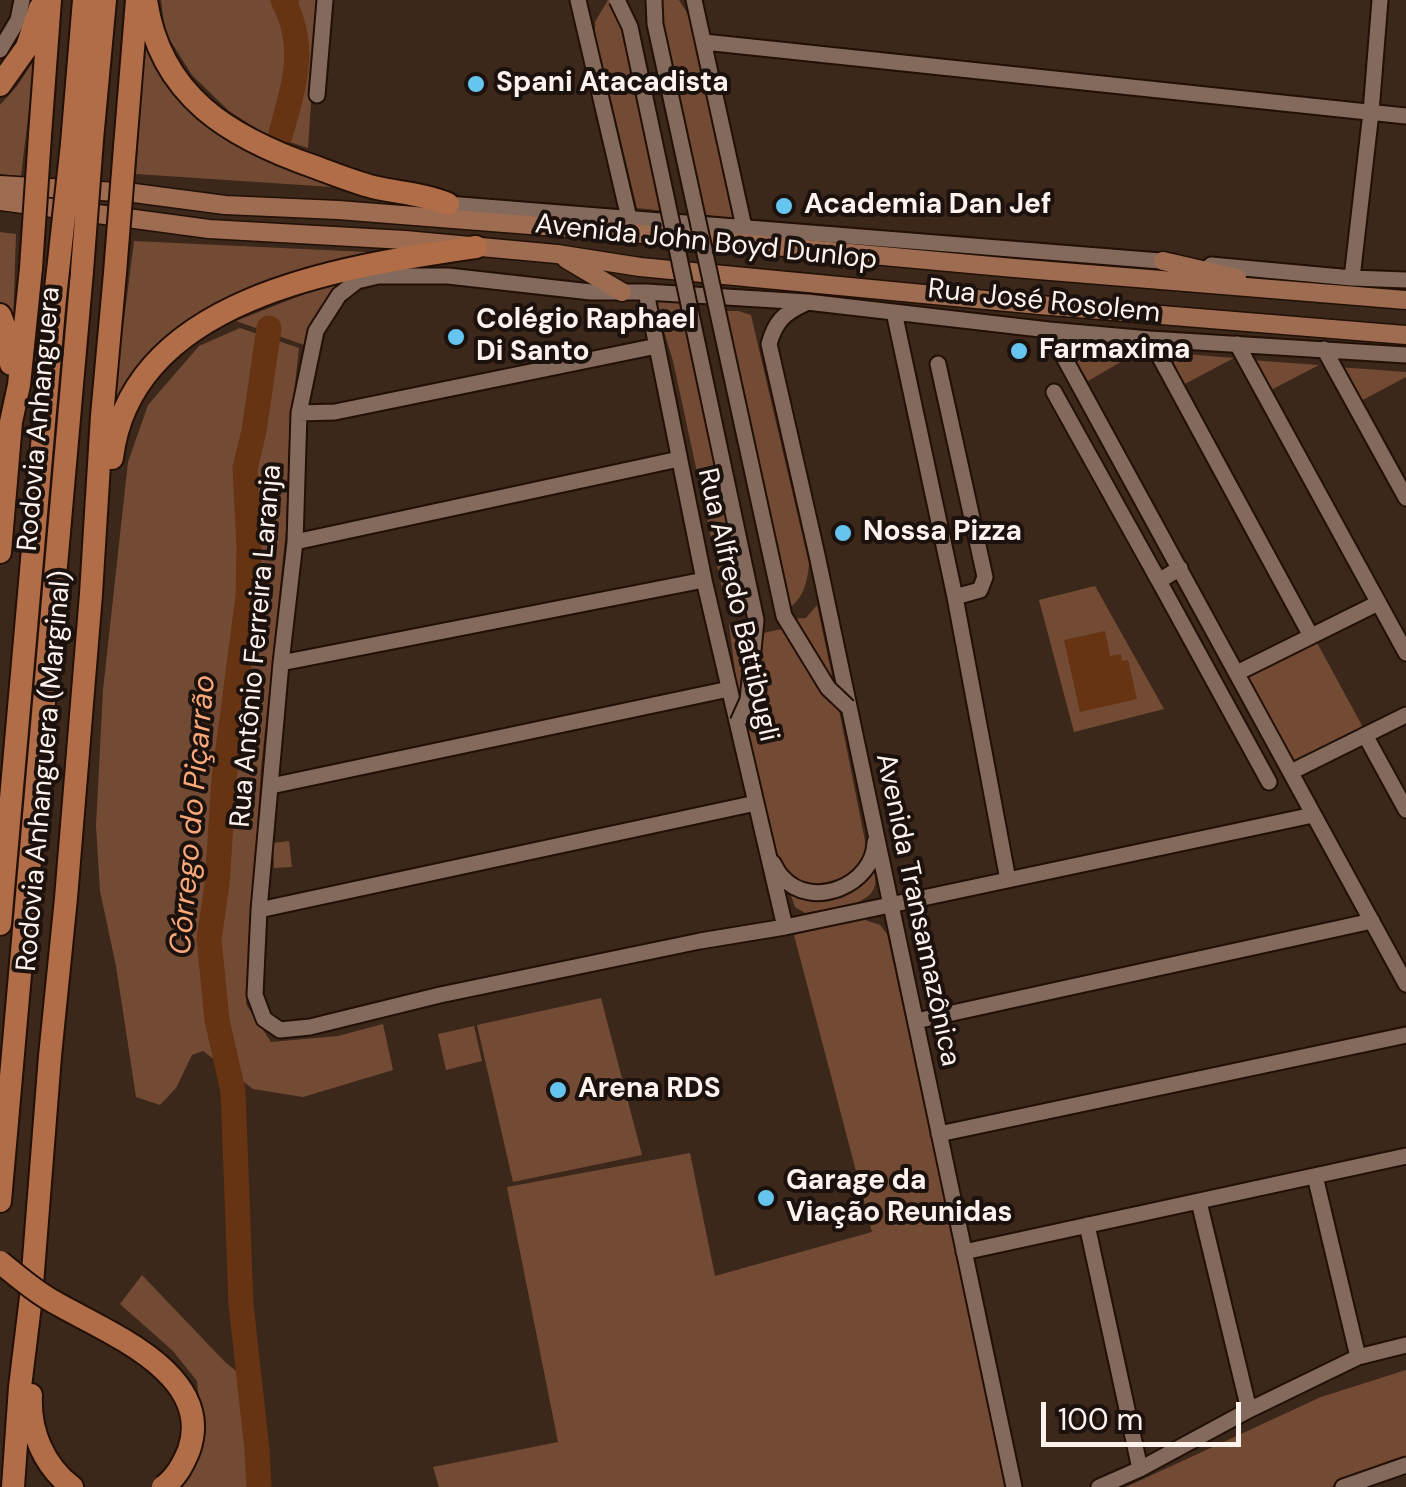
<!DOCTYPE html>
<meta charset="utf-8">
<style>
body{margin:0}
#map{position:relative;width:1406px;height:1487px;overflow:hidden;background:#3c271b;font-family:"DM Sans",sans-serif}
canvas{display:block}
.scale{position:absolute;left:1041px;top:1402px;width:200px;height:45px;box-sizing:border-box;border:5px solid #fef2ec;border-top:0;padding-left:12px;font-size:30px;line-height:35px;white-space:nowrap;color:#fef2ec;-webkit-text-stroke:8px #1c120d;paint-order:stroke}
</style>
<div id="map">
<canvas width="1406" height="1487"></canvas>
<div class="scale">100 m</div>
</div>
<script>
const ctx = document.querySelector('canvas').getContext('2d');
ctx.lineJoin = 'round';
function paint(path, color) { ctx.fillStyle = color; ctx.fill(path, 'evenodd'); }
function strokePath(path, color, width, dash) { ctx.strokeStyle = color; ctx.lineWidth = width; ctx.lineCap = dash ? 'butt' : 'round'; ctx.setLineDash(dash || []); ctx.stroke(path); }
function drawText(font, color, halo, rows, align = 'center') {
  ctx.font = font + ' "DM Sans",sans-serif'; ctx.lineWidth = 8; ctx.setLineDash([]); ctx.textBaseline = 'middle'; ctx.strokeStyle = halo; ctx.fillStyle = color; for (const [text, x, y, turn = 0] of rows) {
    ctx.save(); ctx.translate(x, y); ctx.rotate((+turn || 0) * Math.PI / 180); ctx.textAlign = isNaN(turn) ? turn : align; if (halo) ctx.strokeText(text, 0, 0); ctx.fillText(text, 0, 0); ctx.restore();
  }
}
paint(new Path2D(`
 M161,0H318L308,148L265,134L229,111L192,75L165,32Z
 M608,0H614L627,29L666,211L637,208L595,34V22Z
 M656,0H679L691,19L733,220L698,213Z
 M145,37L222,135L248,152L332,187L136,174Z
 M35,59L21,176L0,174V105L17,86Z
 M0,232L16,234L13,325L0,302Z
 M134,241L388,253L218,309L115,410L113,407Z
 M345,278L313,321L304,345L236,321Z
 M654,298L686,303L751,615C737,609 729,601 722,588L673,361Z
 M723,311H738L751,315L809,564C807,583 804,598 787,610Z
 M240,328L299,348L289,440L286,530L261,769L246,1004L271,1042L338,1036L383,1024L393,1070L303,1097L253,1089L203,1051L192,1055L176,1088L160,1105L136,1097L116,966L100,891L96,826L103,690L128,462L148,405L199,346Z
 M1067,346L1143,349L1088,381Z
 M1160,352L1234,358L1181,386Z
 M1250,360L1319,365L1269,391Z
 M1338,367L1406,372V377L1359,402Z
 M1095,586L1164,709L1074,732L1039,600Z
 M817,605L835,690L791,619L806,618Z
 M729,624L752,633L740,711Z
 M786,628L838,705L868,856L851,880L818,889L783,874L742,721L759,634Z
 M1316,641L1365,731L1296,769L1246,679Z
 M289,841L292,867L274,868L273,843Z
 M873,867C874,873 876,878 875,884C872,908 824,909 805,913L795,907L788,887L810,895Z
 M862,919L880,925L887,934L1007,1487H439L433,1467L558,1442L507,1187L690,1153L715,1276L872,1232L794,935Z
 M601,998L642,1155L513,1182L477,1025Z
 M474,1026L482,1061L446,1070L438,1034Z
 M142,1275L225,1362L240,1374L250,1487H175L202,1433L197,1381L173,1351L120,1304Z
 M1406,1370V1457L1330,1487H1126L1321,1397Z`), '#734b35');
paint(new Path2D(`
 M1105,631L1110,656L1121,654L1122,661L1128,660L1137,699L1080,712L1064,640Z`), '#663313');
strokePath(new Path2D(`
 M293,19L297,0`), '#663313', 4);
strokePath(new Path2D(`
 M281,133C294,84 308,48 283,0
 M259,1487L257,1450L241,1304L233,1091L217,1020L209,939L217,884L224,779L248,597L249,548L245,468L254,431L269,328`), '#663313', 25);
const minor = new Path2D(`
 M578,0L629,218
 M694,0L744,227
 M704,42L1406,116
 M0,50L18,20L22,0
 M317,95L325,0
 M448,204L1173,262
 M1211,265L1352,278L1406,280
 M1352,278L1371,112L1380,0
 M646,292L704,580L785,927
 M804,304C784,313 775,322 769,344L817,555L1014,1487
 M894,312L955,597L1008,880
 M1049,330L1406,984
 M1150,339L1311,636
 M1237,344L1406,653
 M1324,349L1406,498
 M938,364L985,577L980,590L955,597
 M1054,392L1159,581L1180,568
 M299,413L335,412L657,346
 M295,542L679,459
 M1159,581L1269,782
 M281,663L704,580
 M1237,673L1378,603
 M1365,735L1406,810
 M1291,772L1406,715
 M271,786L729,689
 M1313,815L890,905L785,927L700,941L440,995L310,1027L280,1030L264,1019L255,995L259,910L281,663L295,542L299,413L316,331L339,295L357,281L378,276H448L591,292H646L807,302L1049,330L1150,339L1406,355
 M773,863C776,868 778,873 782,877C812,911 874,885 875,842
 M259,910L756,803
 M916,1021L1372,921
 M939,1134L1406,1035
 M1315,1176L1358,1357
 M1199,1202L1249,1410
 M1087,1225L1140,1469
 M964,1252L1406,1156
 M1099,1487L1140,1469L1249,1410L1358,1357L1406,1345
 M1343,1487L1406,1465`);
const major = new Path2D(`
 M0,185L134,193L225,205L338,210L632,233L1014,268L1406,300
 M0,201L209,229L405,240L557,254L640,267L1039,305L1406,335
 M566,259L622,292
 M1163,261L1237,278`);
const highway = new Path2D(`
 M146,0C160,97 231,138 315,167C334,174 354,182 373,187C398,193 425,194 448,204
 M0,85L27,47L40,8
 M40,135L50,0
 M92,140L105,0
 M72,144L84,0
 M125,147L137,0
 M0,315L8,336L11,364
 M112,458C131,296 347,266 476,247
 M0,552L11,422L19,385L31,268
 M0,924L55,298
 M0,1201L82,271
 M31,1395C29,1431 44,1466 72,1487
 M13,1487L20,1387L31,1297L50,1056L66,898L91,594L102,416L115,273`);
strokePath(minor, '#220f05', 19);
strokePath(major, '#220f05', 21);
strokePath(highway, '#220f05', 26);
strokePath(minor, '#836a5d', 15);
strokePath(major, '#9e6c50', 18);
strokePath(highway, '#b06d48', 22);
const minorBridge = new Path2D(`
 M617,0L630,27L756,620L748,700L738,722
 M654,0L655,24L784,616L828,688L848,707`);
const highwayBridge = new Path2D(`
 M31,268L40,135
 M82,271L92,140
 M115,273L125,147
 M55,298L72,144
 M0,1262C16,1275 32,1289 49,1299C100,1330 216,1371 189,1450C183,1465 176,1478 163,1487`);
strokePath(minorBridge, '#220f05', 19, []);
strokePath(highwayBridge, '#220f05', 26, []);
strokePath(minorBridge, '#836a5d', 15);
strokePath(highwayBridge, '#b06d48', 22);
for (const [x, y, r, color] of [
 [476,84,10,"#65c5ef"],
 [784,206,10,"#65c5ef"],
 [456,337,10,"#65c5ef"],
 [1019,351,10,"#65c5ef"],
 [843,533,10,"#65c5ef"],
 [558,1090,10,"#65c5ef"],
 [766,1198,10,"#65c5ef"]
]) { const dot = new Path2D(); dot.arc(x, y, r, 0, 2 * Math.PI); ctx.fillStyle = color; ctx.fill(dot); strokePath(dot, '#1c120d', 4); }
drawText('bold 28px', '#fef2ec', '#1c120d', [
 ["Spani Atacadista",496,84],
 ["Academia Dan Jef",804,206],
 ["Colégio Raphael",476,321],
 ["Di Santo",476,353],
 ["Farmaxima",1039,351],
 ["Nossa Pizza",863,533],
 ["Arena RDS",578,1090],
 ["Garage da",786,1182],
 ["Viação Reunidas",786,1214]
], 'left');
drawText('28px', '#fef2ec', '#1c120d', [
 ["Avenida John Boyd Dunlop",706,243,6],
 ["Rua José Rosolem",1044,302,6],
 ["Rodovia Anhanguera",40,419,-85],
 ["Rua Alfredo Battibugli",737,605,77],
 ["Rua Antônio Ferreira Laranja",257,646,-85],
 ["Rodovia Anhanguera (Marginal)",45,771,-85],
 ["Avenida Transamazônica",917,910,78]
]);
drawText('italic 30px', '#fba87b', '#1c120d', [
 ["Córrego do Piçarrão",194,815,-85]
]);
</script>
